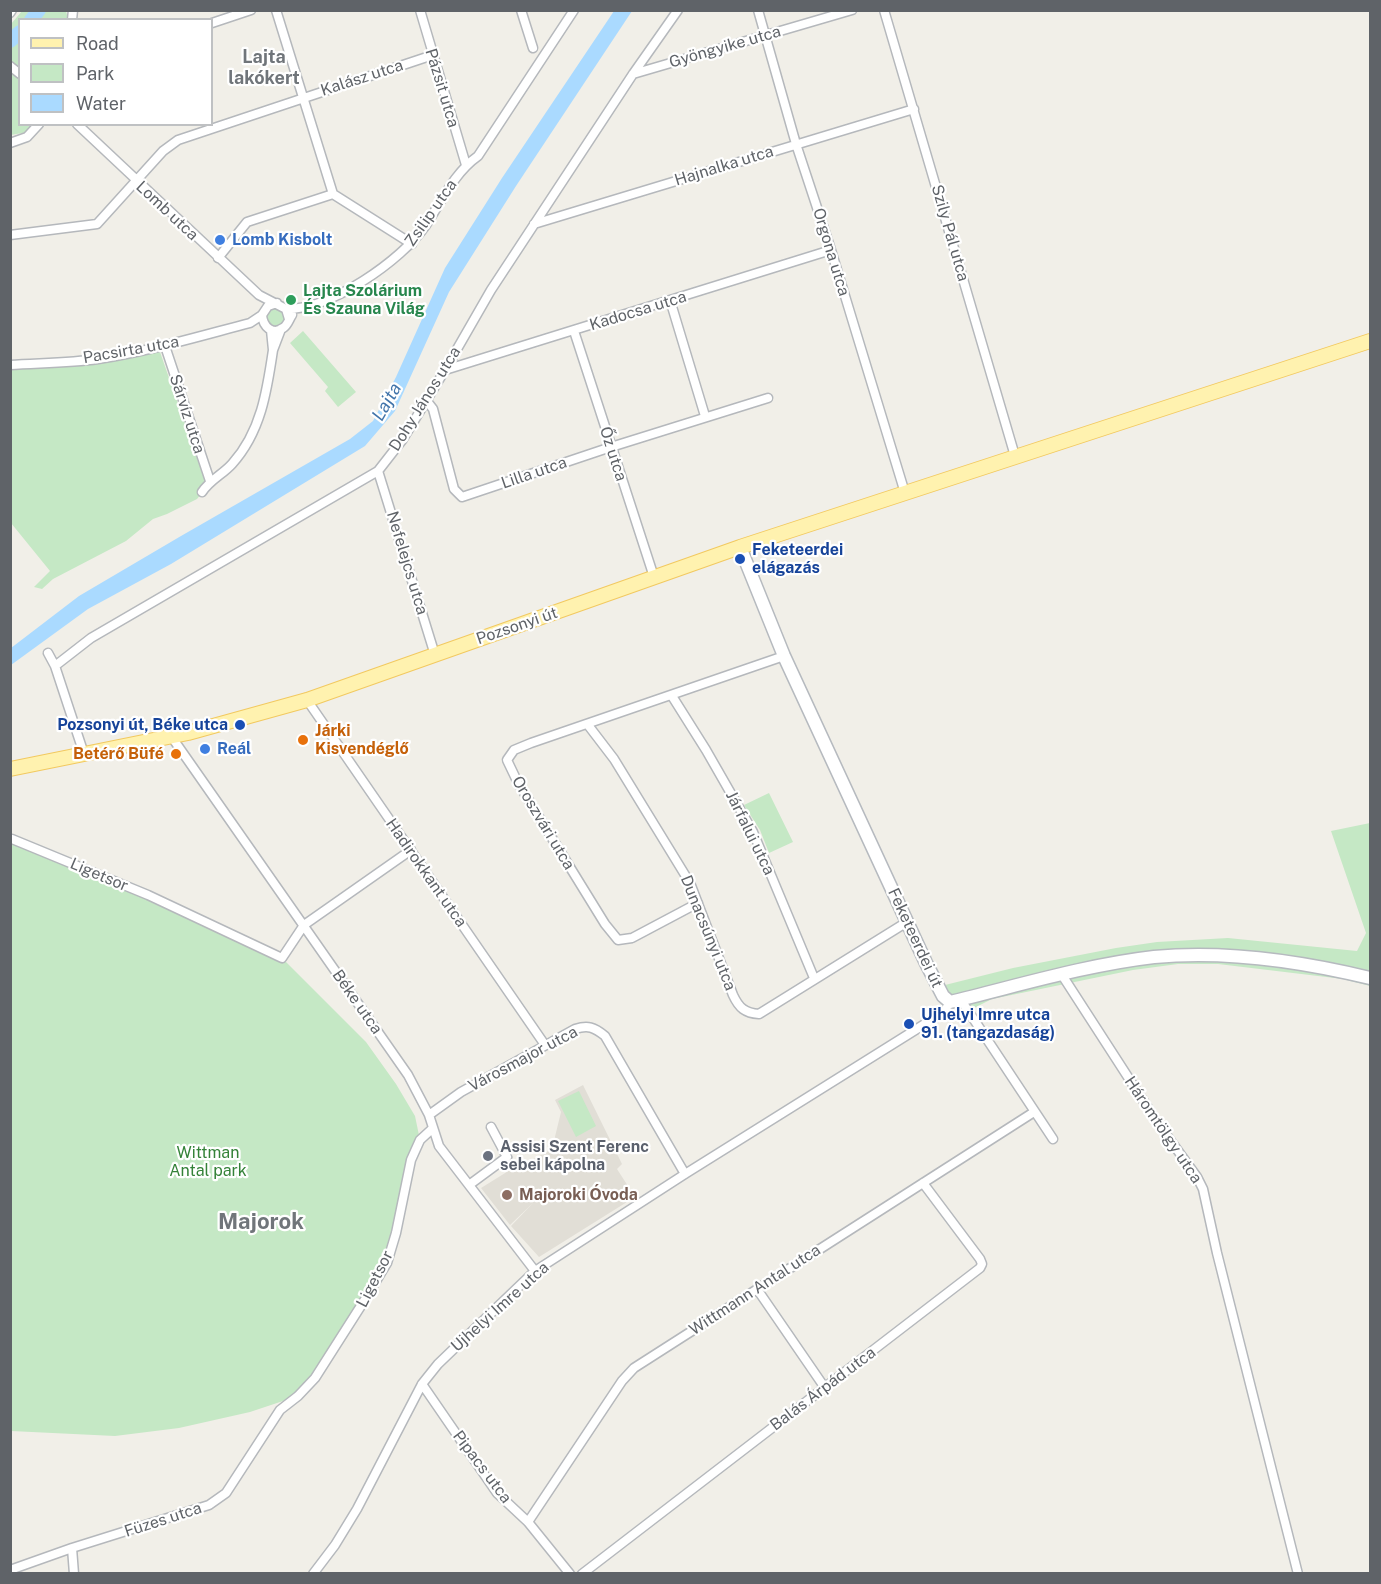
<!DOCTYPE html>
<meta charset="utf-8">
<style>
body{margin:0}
#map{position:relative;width:1381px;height:1584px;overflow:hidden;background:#f1efe8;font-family:"Public Sans",sans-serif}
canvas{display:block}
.frame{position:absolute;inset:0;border:12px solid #5f6368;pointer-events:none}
.legend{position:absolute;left:18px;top:18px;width:195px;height:108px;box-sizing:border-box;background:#fff;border:2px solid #bfc1c3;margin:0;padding:8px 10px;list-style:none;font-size:18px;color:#5f6368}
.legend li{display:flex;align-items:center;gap:12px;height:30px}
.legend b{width:30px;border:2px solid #bfc1c3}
</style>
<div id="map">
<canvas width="1381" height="1584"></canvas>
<div class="frame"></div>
<ul class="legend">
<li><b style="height:8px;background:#fff2af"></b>Road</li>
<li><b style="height:16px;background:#c5e8c5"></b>Park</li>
<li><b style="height:16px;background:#aadaff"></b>Water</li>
</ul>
</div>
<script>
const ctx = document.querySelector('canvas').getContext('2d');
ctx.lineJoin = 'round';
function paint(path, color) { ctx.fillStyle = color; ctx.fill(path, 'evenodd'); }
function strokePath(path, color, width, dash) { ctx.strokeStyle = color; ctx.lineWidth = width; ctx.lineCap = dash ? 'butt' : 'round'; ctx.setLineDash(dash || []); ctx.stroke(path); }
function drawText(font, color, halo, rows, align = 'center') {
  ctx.font = font + ' "Public Sans",sans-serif'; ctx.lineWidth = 4.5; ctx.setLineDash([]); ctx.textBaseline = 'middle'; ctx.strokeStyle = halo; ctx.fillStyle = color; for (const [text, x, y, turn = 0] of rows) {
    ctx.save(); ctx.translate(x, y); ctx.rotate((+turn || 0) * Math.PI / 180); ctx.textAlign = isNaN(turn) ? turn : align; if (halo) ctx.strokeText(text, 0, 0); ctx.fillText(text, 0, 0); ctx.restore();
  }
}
paint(new Path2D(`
 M583,1085L622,1164L617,1169L635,1197L539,1257L511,1226L533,1203L510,1225L481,1188L510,1170L512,1171L552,1149L561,1112L555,1100Z`), '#e1ded6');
paint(new Path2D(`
 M22,11H66L68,19L20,20V124L34,125L28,132L11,135V24Z
 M267 317a9 9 0 1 1 18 0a9 9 0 1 1-18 0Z
 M303,331L356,392L338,407L325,391L328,387L290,343Z
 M160,352L207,487L197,499L167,514L153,519L126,541L53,579L42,589L34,587L50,571L11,523V367L105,362Z
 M769,793L793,842L769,853L760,830L744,805Z
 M1370,823V986L1343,979L1218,964H1178L1133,970L992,999L958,1016L945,985L1013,968L1116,948L1157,942L1228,938L1357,951L1366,933L1331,831Z
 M10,837L282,958L366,1042L396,1084L415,1116L420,1140L387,1263L364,1301L298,1396L250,1412L179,1428L115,1436L11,1431Z
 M579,1091L596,1126L576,1137L558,1101Z`), '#c5e8c5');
paint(new Path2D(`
 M614,11H632L516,186L449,292L395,411L365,446L171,564L88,609L11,665V648L79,596L181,536L350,439L373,421L396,377L445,268L502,178Z`), '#aadaff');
strokePath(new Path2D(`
 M31,20L39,10
 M10,41L20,32`), '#aadaff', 14);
const minor = new Path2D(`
 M276,10L333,194
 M420,10L466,165
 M521,10L533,48
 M758,10L796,144L831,250L905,493
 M884,10L1015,456
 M10,13L12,10
 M72,20L73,10
 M212,23L251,10
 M10,66L20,74
 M633,74L852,10
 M77,124L259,295L286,309L289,319
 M10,143L27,137L39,124
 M534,224L914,109
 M10,235L97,224L163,151L178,140L433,55
 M218,258L247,222L333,194L412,244
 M670,300L705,416
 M277,303L268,306L262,315C263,326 272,336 283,328C288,325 289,319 292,315
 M286,309C330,310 401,261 426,225C442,201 454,173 478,156L574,10
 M271,330L273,350L281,329
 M574,331L654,577
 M165,346L210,481
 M10,365C39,363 69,363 98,359C150,351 200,336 250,323L262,315
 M445,370L831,250
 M426,400L433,409L454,489L462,497L611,447L768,398
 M378,471L435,655
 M202,492C211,479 222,475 232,464C261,432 267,391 273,350
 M48,653L55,666L84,754
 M55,666L91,638L378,471L403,439L445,370L491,290L633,74L678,10
 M672,696L706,750L753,832L814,978
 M307,700L545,1045
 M588,725L614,759L690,883L733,995C739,1008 745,1013 759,1014L907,922
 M171,736L408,1075L429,1115L439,1146L535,1271
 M12,839L148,895L282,958L304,925L411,850
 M698,903L632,938L618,940L605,924L518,783L507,760L514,750L531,743L784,656
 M1062,975L1157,1122L1197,1177L1203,1189L1217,1253L1298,1574
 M961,1000L1053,1139
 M429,1115L461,1092L575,1029C588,1025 594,1027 605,1036L685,1174
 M469,1185L507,1157L491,1127
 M757,1289L825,1388
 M422,1384L497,1493L528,1522L570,1574
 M528,1522L622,1381L634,1368L1034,1112
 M72,1548L74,1574
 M10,1570L72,1548L209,1505L226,1493L280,1410L298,1396L315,1378L364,1301L387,1263L396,1233L411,1160L420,1140L432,1129
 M313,1574L335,1545L357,1509L422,1384L438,1364L535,1271L685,1174L944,1012L950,1002
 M582,1574L980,1268L982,1264L980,1259L923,1183`);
const secondary = new Path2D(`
 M740,547L784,656L926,963L943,996L950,1002C1017,986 1085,965 1154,957C1227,950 1300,961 1370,978`);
const primary = new Path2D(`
 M10,769L188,733L307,700L740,547L1370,341`);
strokePath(minor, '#b5b8bc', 11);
strokePath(secondary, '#b6babf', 15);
strokePath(primary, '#f2c960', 16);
strokePath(minor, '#fff', 8);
strokePath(secondary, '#fff', 12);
strokePath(primary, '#fff2af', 14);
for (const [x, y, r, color] of [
 [220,240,6,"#3f7fe0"],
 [291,300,6,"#2e9e5b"],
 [740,559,6,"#1a4fb4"],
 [240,725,6,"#1a4fb4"],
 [303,740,6,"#e8710a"],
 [205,749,6,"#3f7fe0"],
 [176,754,6,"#e8710a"],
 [909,1024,6,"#1a4fb4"],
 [488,1156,6,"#6b7280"],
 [507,1195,6,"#8d6e63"]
]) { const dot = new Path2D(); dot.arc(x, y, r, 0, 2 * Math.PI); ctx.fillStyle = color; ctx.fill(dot); strokePath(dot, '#fff', 2); }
drawText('16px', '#5f6368', '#fff', [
 ["Gyöngyike utca",725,47,-16],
 ["Kalász utca",362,78,-18],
 ["Pázsit utca",442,88,73],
 ["Hajnalka utca",724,166,-17],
 ["Lomb utca",167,211,43],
 ["Zsilip utca",431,213,-55],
 ["Szily Pál utca",950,233,74],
 ["Orgona utca",831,252,73],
 ["Kadocsa utca",638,311,-17],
 ["Pacsirta utca",131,350,-10],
 ["Dohy János utca",425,399,-58],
 ["Sárvíz utca",187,414,72],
 ["Őz utca",613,454,72],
 ["Lilla utca",534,473,-19],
 ["Nefelejcs utca",407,563,73],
 ["Pozsonyi út",517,626,-19],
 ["Oroszvári utca",543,823,59],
 ["Járfalui utca",750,833,64],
 ["Hadirokkant utca",426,873,55],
 ["Ligetsor",99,875,23],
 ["Dunacsúnyi utca",708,933,68],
 ["Feketeerdei út",915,938,65],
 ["Béke utca",357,1002,55],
 ["Városmajor utca",523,1059,-28],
 ["Háromtölgy utca",1163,1130,56],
 ["Ligetsor",375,1279,-63],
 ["Wittmann Antal utca",755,1290,-33],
 ["Ujhelyi Imre utca",500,1307,-42],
 ["Balás Árpád utca",823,1389,-37],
 ["Pipacs utca",482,1467,53],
 ["Füzes utca",163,1520,-18]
]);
drawText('bold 16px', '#366cbe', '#fff', [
 ["Lomb Kisbolt",232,240],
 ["Reál",217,749]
], 'left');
drawText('bold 16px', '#27864d', '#fff', [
 ["Lajta Szolárium",303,291],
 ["És Szauna Világ",303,309]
], 'left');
drawText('bold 16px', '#164399', '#fff', [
 ["Feketeerdei",752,550],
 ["elágazás",752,568],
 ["Pozsonyi út, Béke utca",228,725,"right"],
 ["Ujhelyi Imre utca",921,1015],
 ["91. (tangazdaság)",921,1033]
], 'left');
drawText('bold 16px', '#c56008', '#fff', [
 ["Járki",315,731],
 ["Kisvendéglő",315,749],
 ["Betérő Büfé",164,754,"right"]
], 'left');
drawText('bold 16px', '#5b616d', '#fff', [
 ["Assisi Szent Ferenc",500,1147],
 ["sebei kápolna",500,1165]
], 'left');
drawText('16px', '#348238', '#fff', [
 ["Wittman",208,1153],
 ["Antal park",208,1171]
]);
drawText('bold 16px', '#785e54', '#fff', [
 ["Majoroki Óvoda",519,1195]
], 'left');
drawText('bold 18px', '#70757a', '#fff', [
 ["Lajta",264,57],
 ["lakókert",264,78]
]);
drawText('italic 18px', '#4174aa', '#fff', [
 ["Lajta",387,402,-60]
]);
drawText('bold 22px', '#70757a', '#fff', [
 ["Majorok",261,1222]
]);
</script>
